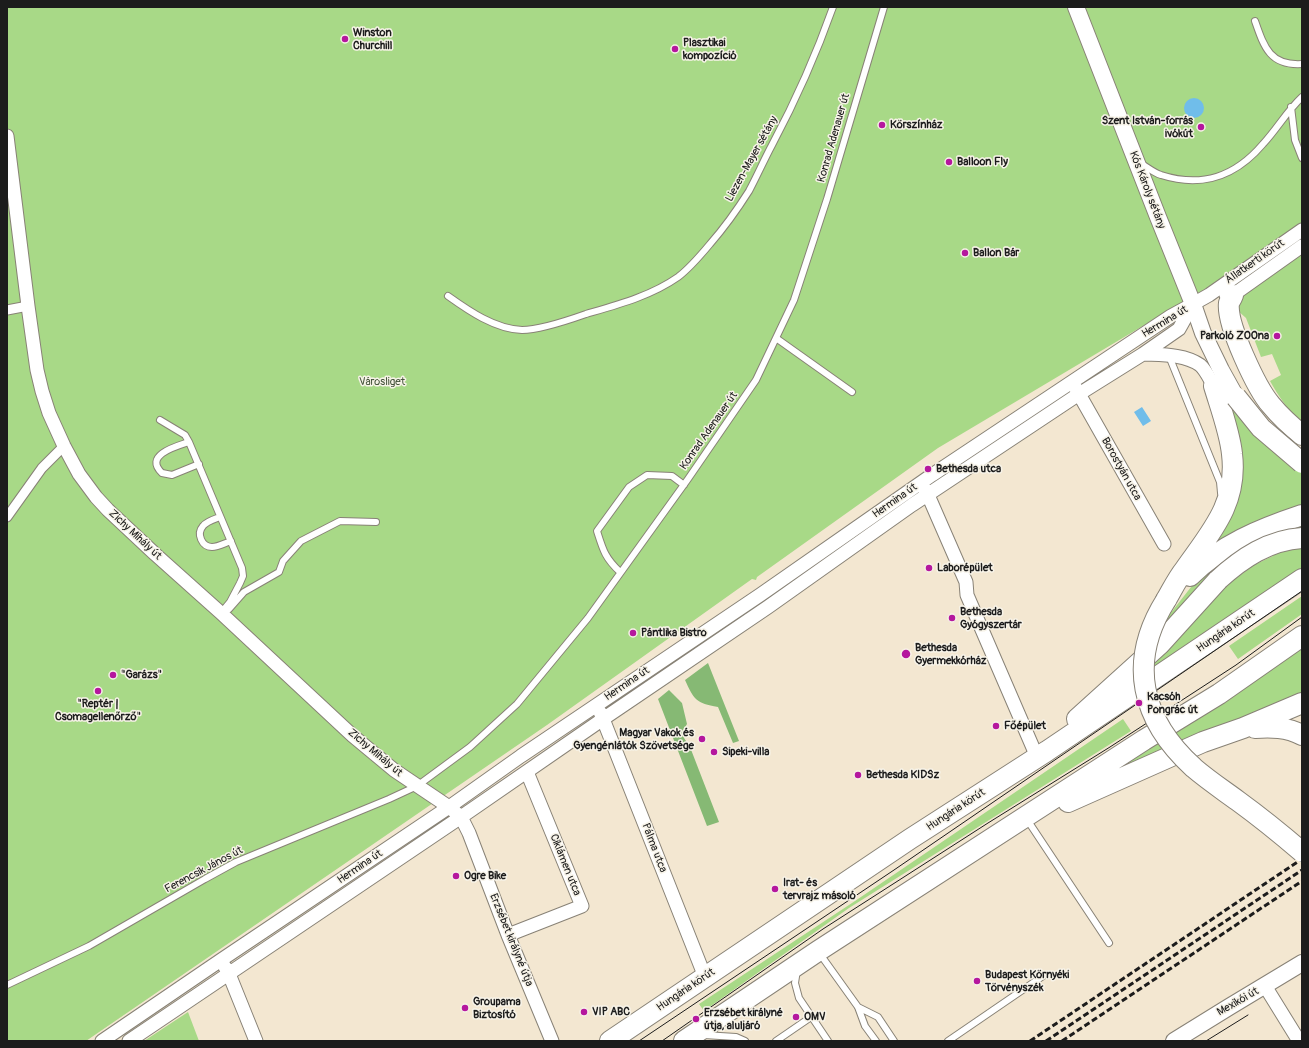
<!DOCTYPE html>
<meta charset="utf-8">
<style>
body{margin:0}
#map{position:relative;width:1309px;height:1048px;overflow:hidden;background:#f3e7d1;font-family:Pangolin,sans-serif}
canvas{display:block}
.frame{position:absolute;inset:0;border:8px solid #1c1c1c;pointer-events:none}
</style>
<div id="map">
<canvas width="1309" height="1048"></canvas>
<div class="frame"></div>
</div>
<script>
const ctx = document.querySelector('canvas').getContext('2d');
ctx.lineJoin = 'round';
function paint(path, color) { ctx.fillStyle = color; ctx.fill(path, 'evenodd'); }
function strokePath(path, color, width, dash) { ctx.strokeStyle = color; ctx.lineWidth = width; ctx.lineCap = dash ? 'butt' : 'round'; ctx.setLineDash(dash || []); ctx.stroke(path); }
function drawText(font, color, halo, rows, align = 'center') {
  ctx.font = font + ' Pangolin,sans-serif'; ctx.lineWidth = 3; ctx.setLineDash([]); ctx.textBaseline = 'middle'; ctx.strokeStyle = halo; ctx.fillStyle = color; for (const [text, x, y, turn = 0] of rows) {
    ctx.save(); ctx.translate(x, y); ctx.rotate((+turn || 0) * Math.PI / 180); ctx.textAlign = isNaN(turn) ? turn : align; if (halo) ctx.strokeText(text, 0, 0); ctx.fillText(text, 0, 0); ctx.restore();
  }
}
paint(new Path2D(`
 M7,7H1302V424C1289,411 1279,397 1270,381L1281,375L1272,354L1261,357L1246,318L1210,286L938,448L757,577L756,580L752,579L547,725L86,1041H7Z
 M1220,384L1294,445L1302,450V508L1209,554L1237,497Z
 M1302,523V573L1118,699L1224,587L1254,565L1273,556L1283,528Z
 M1230,555L1159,636L1166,619L1202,573Z
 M1302,596V614L1238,659L1229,646Z
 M1302,646V699L1103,776Z
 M1123,719L1131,731L849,908L704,1011L699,1004L855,901Z
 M188,1012L199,1041H144Z`), '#a8d987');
paint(new Path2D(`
 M708,663L739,741L733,743L718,707C696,703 694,700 685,680Z
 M669,690L682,703L687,724L682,732L684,738L690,747L719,822L707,826L658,699Z`), '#86b974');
paint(new Path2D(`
 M1184 108a10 10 0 1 1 20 0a10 10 0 1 1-20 0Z
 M1142,407L1151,421L1143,426L1134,412Z`), '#70bdea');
const service = new Path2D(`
 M1255,21C1264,47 1270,66 1302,64
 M1291,107L1295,140L1302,158
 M1140,163C1147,167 1154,173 1161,175C1202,188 1235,177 1263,144C1277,129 1287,111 1302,97
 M448,296C469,311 495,329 522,330C539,330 569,320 586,314C617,305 651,296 678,277C690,268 700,256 710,244C724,228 737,210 749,191C757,176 764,160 772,145C796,100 816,55 833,7
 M776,338L852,392
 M1169,356L1220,482L1221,493
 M160,420L185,435L189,442L242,568L243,576L240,583L230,602L221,613
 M189,442C177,446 143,455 162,473L172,475L199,464
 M220,517C215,519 207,521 203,526C196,534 202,547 212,547C218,547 225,543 231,541
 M620,572C605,558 603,550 597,531L629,487L647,475L672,476L684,485
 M229,609L244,592L279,572L283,561L301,541L340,521L376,522
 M1028,821L1109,943
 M820,954L858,1007L865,1026L876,1041
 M797,970L795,983L799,998L828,1041
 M7,985L89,946L205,879L236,862L389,799L417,786L470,747L517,704L588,618L688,479L756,380L794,300L827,199L884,7
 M858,1007L878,1017L894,1041
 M704,1035L736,1037L745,1041
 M776,1041L811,1017
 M948,1041L1043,976`);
const pedestrian = new Path2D(`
 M7,310L28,306
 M7,517L42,468L64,446`);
const minor = new Path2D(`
 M7,136L28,306L37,370L42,391L49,413L64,446L79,474L96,497L108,510L155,554L221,613L353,736L394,770L449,807L461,817L469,833L508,935L552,1041
 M1226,295H1233L1302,246
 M1143,354C1161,355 1184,354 1200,365C1206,370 1210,380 1214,386
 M1075,387L1164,544
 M924,488L928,495L966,582L967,595L1037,757
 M600,712L603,719L705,977
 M508,935L582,906L527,772
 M225,967L229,974L256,1041
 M1265,986L1299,1041
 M102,1041L221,960L449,807L521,756L760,595L932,475L1171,316L1193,304L1209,295L1302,230
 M129,1041L461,817L603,719L768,607L912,505L1079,394L1143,354L1179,329L1193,304`);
const tertiary = new Path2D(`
 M1076,7L1158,217L1193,304L1203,333L1221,370L1236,397
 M1174,1041L1229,1007L1302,963`);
const primary = new Path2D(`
 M1233,295C1232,298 1230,301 1229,303C1226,324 1257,389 1271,405C1280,416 1291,426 1302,435
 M1190,576C1221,545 1260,529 1302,515
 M1166,600C1172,590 1177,579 1185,569C1211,532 1238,503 1232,454C1230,433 1220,406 1214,386
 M1077,719L1160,644L1218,580
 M1255,728C1271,727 1287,727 1302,735
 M1068,802L1203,742L1243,728L1302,703
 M610,1041L910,839L1047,751L1302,579
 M684,1041L818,951L1144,740L1219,694L1302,636`);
strokePath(service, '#888276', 8);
strokePath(pedestrian, '#888276', 11);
strokePath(minor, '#888276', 15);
strokePath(tertiary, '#888276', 18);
strokePath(primary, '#888276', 22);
strokePath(service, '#fff', 6);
strokePath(pedestrian, '#fff', 9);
strokePath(minor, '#fff', 13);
strokePath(tertiary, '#fff', 16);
strokePath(primary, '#fff', 20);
strokePath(new Path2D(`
 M639,1041L894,870L1302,591
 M662,1041L823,929L988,823L1110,747L1236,665L1302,617
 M1206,1041L1248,1015`), '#1c1c1c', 1);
strokePath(new Path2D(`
 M1030,1041L1302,859
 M1046,1041L1302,870
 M1062,1041L1302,881`), '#1c1c1c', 3, [6, 3]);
const primaryBridge = new Path2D(`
 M1236,397L1261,428L1302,463
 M1218,580C1242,558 1269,540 1302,538
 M1166,600C1127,662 1141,720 1194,768C1208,780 1223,790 1238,801C1260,817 1281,834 1302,852`);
strokePath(primaryBridge, '#888276', 22, []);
strokePath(primaryBridge, '#fff', 20);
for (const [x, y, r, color] of [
 [345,39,4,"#b5179e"],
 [675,49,4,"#b5179e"],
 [882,125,4,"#b5179e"],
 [1201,127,4,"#b5179e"],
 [949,162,4,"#b5179e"],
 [965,253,4,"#b5179e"],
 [1277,336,4,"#b5179e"],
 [928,469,4,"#b5179e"],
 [929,568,4,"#b5179e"],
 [952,618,4,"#b5179e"],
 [633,633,4,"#b5179e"],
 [906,654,5,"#b5179e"],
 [113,675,4,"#b5179e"],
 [98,691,4,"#b5179e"],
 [1139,703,4,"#b5179e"],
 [996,726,4,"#b5179e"],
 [702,739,4,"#b5179e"],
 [714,752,4,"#b5179e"],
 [858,775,4,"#b5179e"],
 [456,876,4,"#b5179e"],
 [775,889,4,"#b5179e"],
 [977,981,4,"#b5179e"],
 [465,1008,4,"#b5179e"],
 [584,1012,4,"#b5179e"],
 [796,1017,4,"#b5179e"],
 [696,1019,4,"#b5179e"]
]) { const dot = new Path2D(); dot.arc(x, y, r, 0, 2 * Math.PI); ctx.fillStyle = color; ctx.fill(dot); strokePath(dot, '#f7f3e8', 1.5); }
drawText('bold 11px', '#1c1c1c', '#f7f3e8', [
 ["Winston",353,33],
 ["Churchill",353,46],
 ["Plasztikai",683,43],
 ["kompozíció",683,56],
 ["Szent István-forrás",1193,121,"right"],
 ["ivókút",1193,134,"right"],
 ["Körszínház",890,125],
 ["Balloon Fly",957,162],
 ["Ballon Bár",973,253],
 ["Parkoló ZOOna",1269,336,"right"],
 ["Bethesda utca",936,469],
 ["Laborépület",937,568],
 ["Bethesda",960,612],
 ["Gyógyszertár",960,625],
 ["Pántlika Bistro",641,633],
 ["Bethesda",915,648],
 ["Gyermekkórház",915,661],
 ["\"Garázs\"",121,675],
 ["Kacsóh",1147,697],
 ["Pongrác út",1147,710],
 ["\"Reptér |",98,704,"center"],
 ["Csomagellenőrző\"",98,717,"center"],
 ["Főépület",1004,726],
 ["Magyar Vakok és",694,733,"right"],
 ["Gyengénlátók Szövetsége",694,746,"right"],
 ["Sipeki-villa",722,752],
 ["Bethesda KIDSz",866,775],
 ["Ogre Bike",464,876],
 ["Irat- és",783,883],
 ["tervrajz másoló",783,896],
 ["Budapest Környéki",985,975],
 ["Törvényszék",985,988],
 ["Groupama",473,1002],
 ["Biztosító",473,1015],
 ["VIP ABC",592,1012],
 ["Erzsébet királyné",704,1013],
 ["útja, aluljáró",704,1026],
 ["OMV",804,1017]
], 'left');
drawText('11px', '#1c1c1c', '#f7f3e8', [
 ["Konrad Adenauer út",834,138,-74],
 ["Liezen-Mayer sétány",752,159,-61],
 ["Kós Károly sétány",1147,190,69],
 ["Állatkerti körút",1255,262,-35],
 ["Hermina út",1165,322,-31],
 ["Konrad Adenauer út",709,431,-55],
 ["Borostyán utca",1121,469,61],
 ["Hermina út",895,501,-35],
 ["Zichy Mihály út",135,535,43],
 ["Hungária körút",1226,631,-34],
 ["Hermina út",627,684,-34],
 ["Zichy Mihály út",375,753,40],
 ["Hungária körút",956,810,-33],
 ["Pálma utca",654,848,69],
 ["Ciklámen utca",565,865,68],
 ["Hermina út",360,867,-34],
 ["Ferencsik János út",204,870,-28],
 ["Erzsébet királyné útja",511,940,68],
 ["Hungária körút",686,990,-34],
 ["Mexikói út",1238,1002,-30]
]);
drawText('11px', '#46553c', '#f7f3e8', [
 ["Városliget",382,382]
]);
</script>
